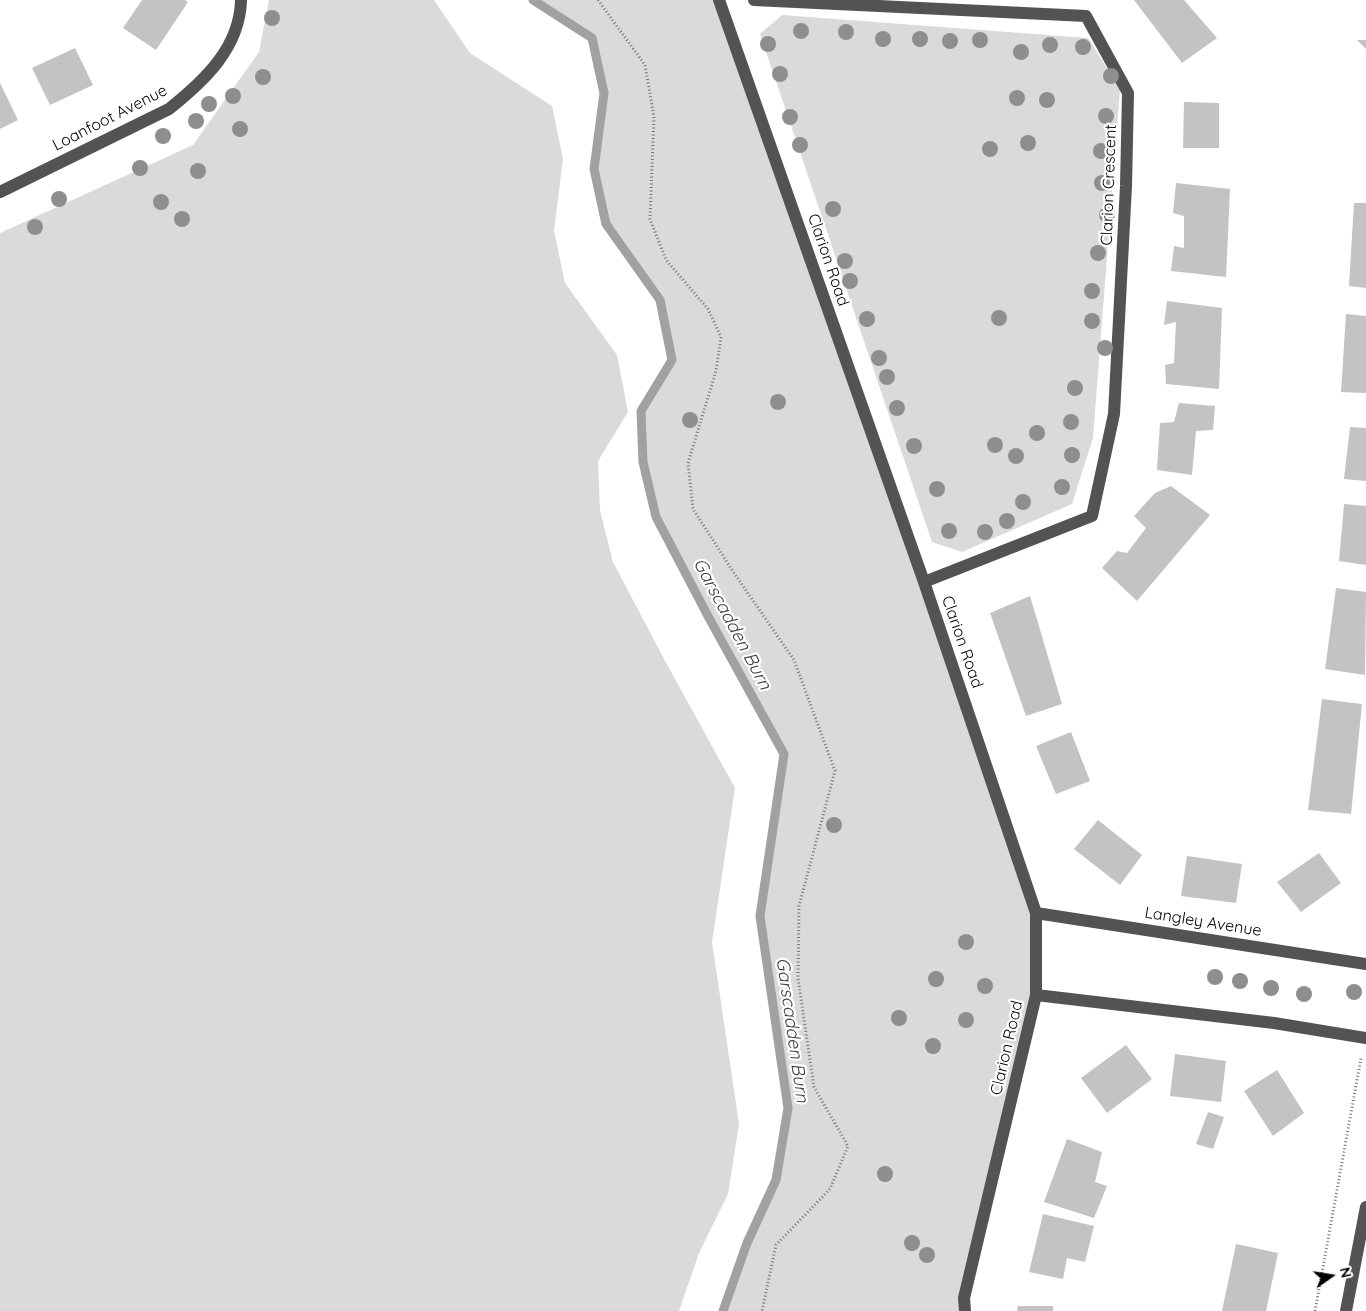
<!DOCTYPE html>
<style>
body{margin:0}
#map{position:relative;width:1366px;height:1311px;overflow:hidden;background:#fff;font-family:Quicksand,sans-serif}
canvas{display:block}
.north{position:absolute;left:1306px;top:1251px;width:50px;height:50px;-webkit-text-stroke:4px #fff;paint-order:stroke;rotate:77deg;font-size:14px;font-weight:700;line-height:20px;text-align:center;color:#000}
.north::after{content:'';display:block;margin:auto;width:18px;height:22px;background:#000;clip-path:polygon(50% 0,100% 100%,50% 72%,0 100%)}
</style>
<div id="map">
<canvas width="1366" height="1311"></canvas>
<div class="north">N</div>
</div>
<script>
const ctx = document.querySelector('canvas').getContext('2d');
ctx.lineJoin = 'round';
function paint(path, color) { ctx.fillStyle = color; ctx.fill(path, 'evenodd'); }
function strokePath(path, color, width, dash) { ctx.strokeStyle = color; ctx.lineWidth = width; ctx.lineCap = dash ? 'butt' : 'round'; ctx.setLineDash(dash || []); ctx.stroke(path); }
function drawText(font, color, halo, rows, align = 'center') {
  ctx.font = font + ' Quicksand,sans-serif'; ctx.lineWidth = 4.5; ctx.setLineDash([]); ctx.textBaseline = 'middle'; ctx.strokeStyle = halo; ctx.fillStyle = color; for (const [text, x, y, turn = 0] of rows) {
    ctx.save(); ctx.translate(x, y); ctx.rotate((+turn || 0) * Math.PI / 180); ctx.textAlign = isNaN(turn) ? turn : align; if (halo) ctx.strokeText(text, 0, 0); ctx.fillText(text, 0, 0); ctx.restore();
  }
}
paint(new Path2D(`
 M269,0H434L470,53L552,106L563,159L554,231L565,283L617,355L628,412L598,461L600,510L613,562L664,659L735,788L712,942L739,1124L728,1194L699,1253L679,1311H0V233L193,145L259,52Z
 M533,0H719L1036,913V995L965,1311H723L747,1243L776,1180L788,1108L760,916L784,754L656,517L643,462L641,411L672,360L660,300L606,224L594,169L604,93L592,38Z
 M782,15L1088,38L1120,89L1093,438L1072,504L962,552L932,542L760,34Z`), '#dadada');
strokePath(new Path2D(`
 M533,0L592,38L604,93L594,169L606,224L660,300L672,360L641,411L643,462L656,517L709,618L784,754L760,916L788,1108L776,1180L747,1243L723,1311`), '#a1a1a1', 9);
paint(new Path2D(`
 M142,0H185L188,2L156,50L123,28Z
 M1134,0H1184L1217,38L1182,63Z
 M1357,40H1366V49Z
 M75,48L93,85L50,105L32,68Z
 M0,83L18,120L0,129Z
 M1184,102L1219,103V148H1183Z
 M1176,183L1230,189L1226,277L1171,271L1174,246L1184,248V216L1173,213Z
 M1354,203H1366V288L1349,286Z
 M1167,301L1222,308L1219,389L1166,384L1165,365L1174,363L1176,322L1164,325Z
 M1346,314L1366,316V393L1341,392Z
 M1179,403L1215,406L1213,430L1196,431L1192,475L1157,470L1160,423L1174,422Z
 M1350,427L1366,428V481L1344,479Z
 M1171,486L1210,515L1137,601L1102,568L1117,551L1127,553L1146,528L1134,516L1155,493Z
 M1344,504L1366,506V565L1339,561Z
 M1336,588L1366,592L1365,675L1325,669Z
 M1030,596L1062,704L1026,716L990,613Z
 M1322,699L1362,704L1351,814L1308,810Z
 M1071,732L1090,781L1056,794L1036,746Z
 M1098,820L1142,855L1120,885L1074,849Z
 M1319,853L1341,883L1301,912L1277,882Z
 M1187,856L1242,864L1236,903L1181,896Z
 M1126,1045L1152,1079L1107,1113L1081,1078Z
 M1175,1054L1226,1061L1221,1102L1170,1096Z
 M1277,1070L1304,1113L1273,1136L1244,1091Z
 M1208,1112L1224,1117L1213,1149L1196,1144Z
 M1067,1139L1102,1152L1095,1182L1107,1186L1094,1218L1044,1202Z
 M1043,1214L1094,1226L1085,1262L1067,1258L1063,1279L1029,1272Z
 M1236,1244L1278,1253L1266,1311H1222Z
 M1018,1306H1053V1311H1017Z`), '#c3c3c3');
strokePath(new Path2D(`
 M598,0L645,65L654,117L650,219L666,260L708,309L721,337L716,371L688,463L693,509L734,573L794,660L835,771L799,906L798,978L814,1087L848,1146L830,1189L776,1245L762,1311
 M1315,1311L1361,1058`), '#757575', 3, [1, 2.5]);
strokePath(new Path2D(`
 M719,0L924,582L1036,913V995L964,1298L965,1311
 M754,0L1086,16L1128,93L1126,186L1114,414L1092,516L924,582
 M0,192L169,109C204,81 240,48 241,0
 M1036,913L1366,964
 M1036,995L1274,1023L1366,1038
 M1346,1311L1366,1207`), '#535353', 12);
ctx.fillStyle = '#8e8e8e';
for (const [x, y] of [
 [272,18],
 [801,31],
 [846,32],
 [883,39],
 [920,39],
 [980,40],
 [950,41],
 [768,44],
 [1050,45],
 [1083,47],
 [1021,52],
 [780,74],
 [1111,76],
 [263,77],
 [233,96],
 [1017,98],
 [1047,100],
 [209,104],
 [1106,116],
 [790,117],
 [196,121],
 [240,129],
 [163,136],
 [1028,143],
 [800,145],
 [990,149],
 [1101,151],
 [140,168],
 [198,171],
 [1102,183],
 [59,199],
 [161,202],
 [833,209],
 [1107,215],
 [182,219],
 [35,227],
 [1098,253],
 [845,261],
 [850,281],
 [1092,291],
 [999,318],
 [867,319],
 [1092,321],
 [1105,348],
 [879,358],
 [887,377],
 [1075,388],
 [778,402],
 [897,408],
 [690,420],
 [1071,422],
 [1037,433],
 [995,445],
 [914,446],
 [1072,455],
 [1016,456],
 [1062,487],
 [937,489],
 [1023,502],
 [1007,521],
 [949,531],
 [985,532],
 [834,825],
 [966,942],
 [1215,977],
 [936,979],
 [1240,981],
 [985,986],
 [1271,988],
 [1354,992],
 [1304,994],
 [899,1018],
 [966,1020],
 [933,1046],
 [885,1174],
 [912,1243],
 [927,1255]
]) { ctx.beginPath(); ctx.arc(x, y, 8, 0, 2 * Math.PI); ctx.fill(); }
drawText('16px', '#000', '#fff', [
 ["Loanfoot Avenue",110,118,-27],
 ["Clarion Crescent",1109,185,-88],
 ["Clarion Road",828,260,71],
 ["Clarion Road",962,642,71],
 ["Langley Avenue",1203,922,9],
 ["Clarion Road",1007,1048,-77]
]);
drawText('italic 18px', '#424242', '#fff', [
 ["Garscadden Burn",732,624,62],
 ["Garscadden Burn",792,1030,82]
]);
</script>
